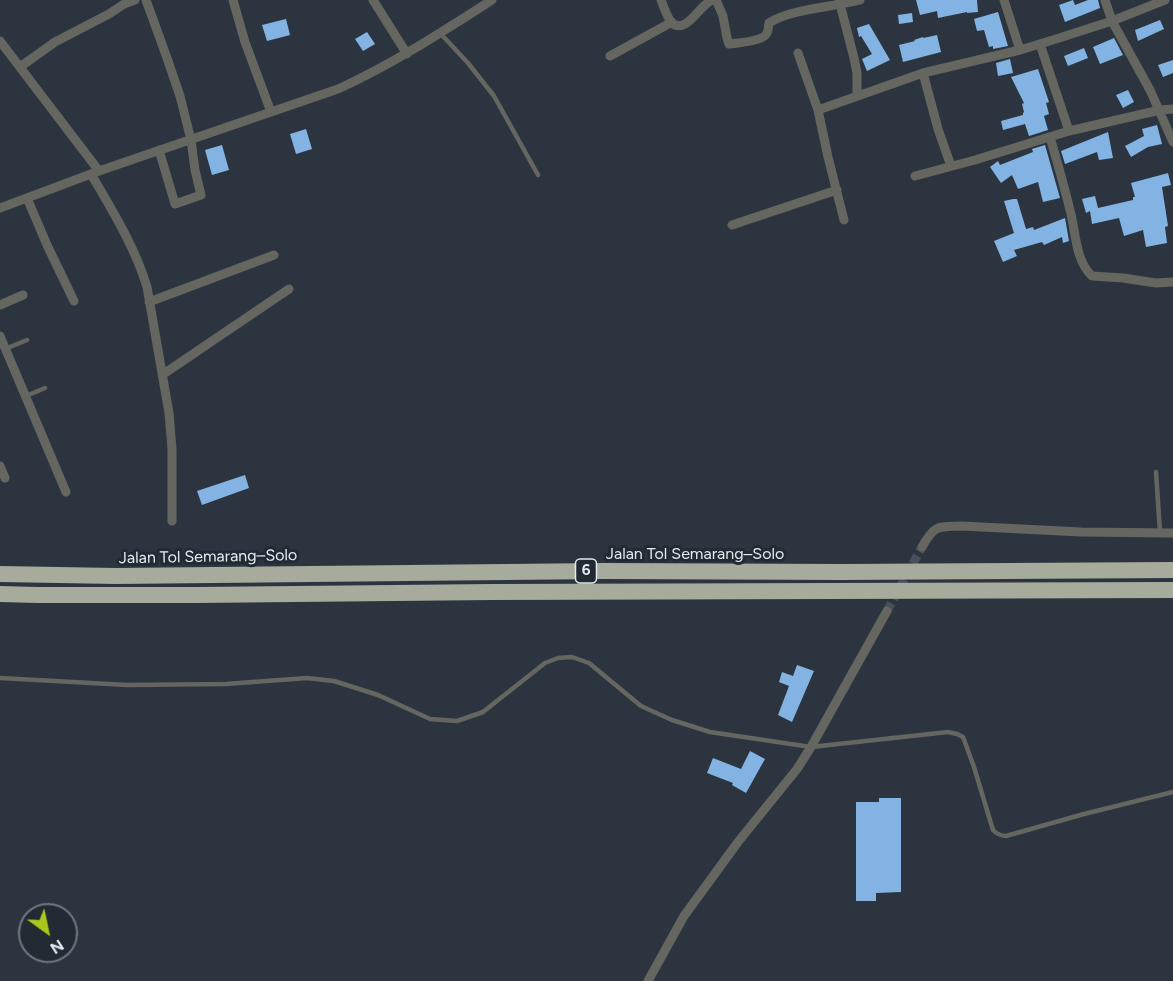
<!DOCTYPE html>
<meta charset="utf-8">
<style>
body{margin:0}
#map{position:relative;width:1173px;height:981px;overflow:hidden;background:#2c353f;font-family:Figtree,sans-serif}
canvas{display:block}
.north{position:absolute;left:18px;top:903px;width:60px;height:60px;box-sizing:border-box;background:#222b34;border:2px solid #6f777f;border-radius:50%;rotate:147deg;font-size:16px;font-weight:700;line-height:24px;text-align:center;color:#e3e9f0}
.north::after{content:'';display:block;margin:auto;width:21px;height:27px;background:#a9c71b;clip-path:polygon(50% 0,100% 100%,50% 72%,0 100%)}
</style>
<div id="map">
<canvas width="1173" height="981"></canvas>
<div class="north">N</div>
</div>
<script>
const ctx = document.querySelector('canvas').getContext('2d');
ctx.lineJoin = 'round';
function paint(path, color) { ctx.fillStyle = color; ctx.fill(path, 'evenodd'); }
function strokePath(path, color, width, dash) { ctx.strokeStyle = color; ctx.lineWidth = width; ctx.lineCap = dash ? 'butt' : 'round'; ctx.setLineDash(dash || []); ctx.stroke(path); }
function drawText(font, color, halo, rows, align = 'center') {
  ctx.font = font + ' Figtree,sans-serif'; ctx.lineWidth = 6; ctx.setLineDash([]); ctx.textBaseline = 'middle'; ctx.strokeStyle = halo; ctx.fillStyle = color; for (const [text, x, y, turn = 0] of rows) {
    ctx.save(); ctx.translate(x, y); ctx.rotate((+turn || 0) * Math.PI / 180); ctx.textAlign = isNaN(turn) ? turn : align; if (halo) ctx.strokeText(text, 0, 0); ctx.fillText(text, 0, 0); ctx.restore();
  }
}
paint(new Path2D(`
 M916,0H977L978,12L967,13V12L938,18L937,11L920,15Z
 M1073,0L1075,5L1088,0H1098L1100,8L1065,22L1059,5Z
 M998,12L1008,46L993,49V46L989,47L984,30L977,31L974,19Z
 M912,13L913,22L899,24L898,15Z
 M286,19L290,35L267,41L262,25Z
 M1160,20L1164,29L1138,41L1135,30Z
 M869,24L890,60L867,71L862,59L872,54L861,36L859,37L857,28Z
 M367,32L375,44L363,51L355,39Z
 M937,35L941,52L903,62L899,45L915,41L914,40L923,37V38Z
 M1114,38L1123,55L1100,64L1093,47Z
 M1084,48L1088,58L1068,66L1064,56Z
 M1010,59L1013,73L998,76L996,63Z
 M1173,60V73L1163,77L1158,65Z
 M1038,69L1049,102L1046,103L1049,114L1044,116L1048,130L1029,136L1025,124L1003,130L1001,121L1023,115V113L1024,112L1022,104L1024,103L1011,77Z
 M1128,90L1134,102L1123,108L1116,95Z
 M1157,125L1162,144L1148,147L1131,157L1125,146L1144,136L1142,129Z
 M306,129L312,149L296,154L290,134Z
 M1108,132L1113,158L1099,160L1097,152L1065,164L1061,151Z
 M222,145L229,170L212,175L205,150Z
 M1045,145L1060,198L1043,202L1038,182L1018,189L1012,175L1001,183L990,167L998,161L1000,165L1033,152L1032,149Z
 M1168,173L1171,185L1162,187L1168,226L1165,227L1167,243L1146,247L1143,230L1124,236L1119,218L1092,224L1090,211L1086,213L1082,199L1095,196L1098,208L1133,200V197H1135L1131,183Z
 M1013,199H1017L1026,229L1033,227L1034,230L1065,218L1069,241L1063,243L1062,237L1044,245L1042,242L1014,250L1017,256L1003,262L994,241L1014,233L1004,201Z
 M245,475L249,488L202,505L197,491Z
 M797,665L814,671L792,722L778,715L789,686L779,682L782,672L793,676Z
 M750,751L765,759L746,793L732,785L733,783L707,773L713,758L741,769Z
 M879,798H901V892L876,893V901H856V802H879Z`), '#82b3e3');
strokePath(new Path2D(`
 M887,611L922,547`), '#47505a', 9, [9, 4.5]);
strokePath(new Path2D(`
 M440,33L468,63L494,96L538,175
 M5,349L27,340
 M26,396L45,388
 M1156,472L1160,532
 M0,678L127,685L226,684L307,678L334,681L378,695L430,719L457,721L483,712L545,663L558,658L572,657L589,663L641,706L672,720L710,732L811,747L948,732L957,734L963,737L974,767L993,830C997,834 1000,836 1006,836L1084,814L1173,792`), '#656660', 4.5);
strokePath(new Path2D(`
 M146,0L167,58L180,96L191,140L195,170L201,195L175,204L159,150
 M233,0L245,42L271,112
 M373,0L407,54
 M661,0C664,7 667,18 672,23C684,33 696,13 704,6C706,4 710,1 712,0
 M716,0L723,16L727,38L729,44C738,43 764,41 767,33C769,30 768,26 769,23C790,9 834,7 860,0
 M839,0L854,58L857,73V96
 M1004,0L1020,50
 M1105,0L1112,21L1150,90L1173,142
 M0,41L99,171
 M1040,44L1069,131
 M798,53L818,110
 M610,56L672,22
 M20,67L55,42L109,14L124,4L135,0
 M923,73L938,129L951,166
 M1050,137C1057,161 1064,186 1070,210C1076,232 1075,260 1092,276L1123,278L1156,283L1173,282
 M91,174C112,210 135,247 147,287L169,413L172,449V521
 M915,176L975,160L1069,131L1160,110L1173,109
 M27,198L47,245L74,301
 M0,208L99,171L338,89C393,64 442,32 492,0
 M844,220L828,157L818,110L923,73L1020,50L1056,39L1112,21L1165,0
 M732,225L837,190
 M149,302L274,255
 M0,305L23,295
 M0,336L66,492
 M162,375L289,289
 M0,466L5,478
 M922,547C935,524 938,527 962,526L1081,532L1173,533
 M648,981L684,916L738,842L797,769L811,747L887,611`), '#656660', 9);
strokePath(new Path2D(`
 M0,574L116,576L603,571L842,572L1173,570
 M0,594L38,595H196L493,592L1173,590`), '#a6ab9c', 16);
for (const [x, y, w] of [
 [586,571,21]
]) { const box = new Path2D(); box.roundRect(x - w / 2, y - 12, w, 24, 4.5); ctx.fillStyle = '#222b34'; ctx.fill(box); strokePath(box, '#e3e9f0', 1.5); }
drawText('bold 15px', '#e3e9f0', null, [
 ["6",586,571]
]);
drawText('16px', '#e3e9f0', '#222b34', [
 ["Jalan Tol Semarang–Solo",695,554],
 ["Jalan Tol Semarang–Solo",208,557,-1]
]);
</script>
